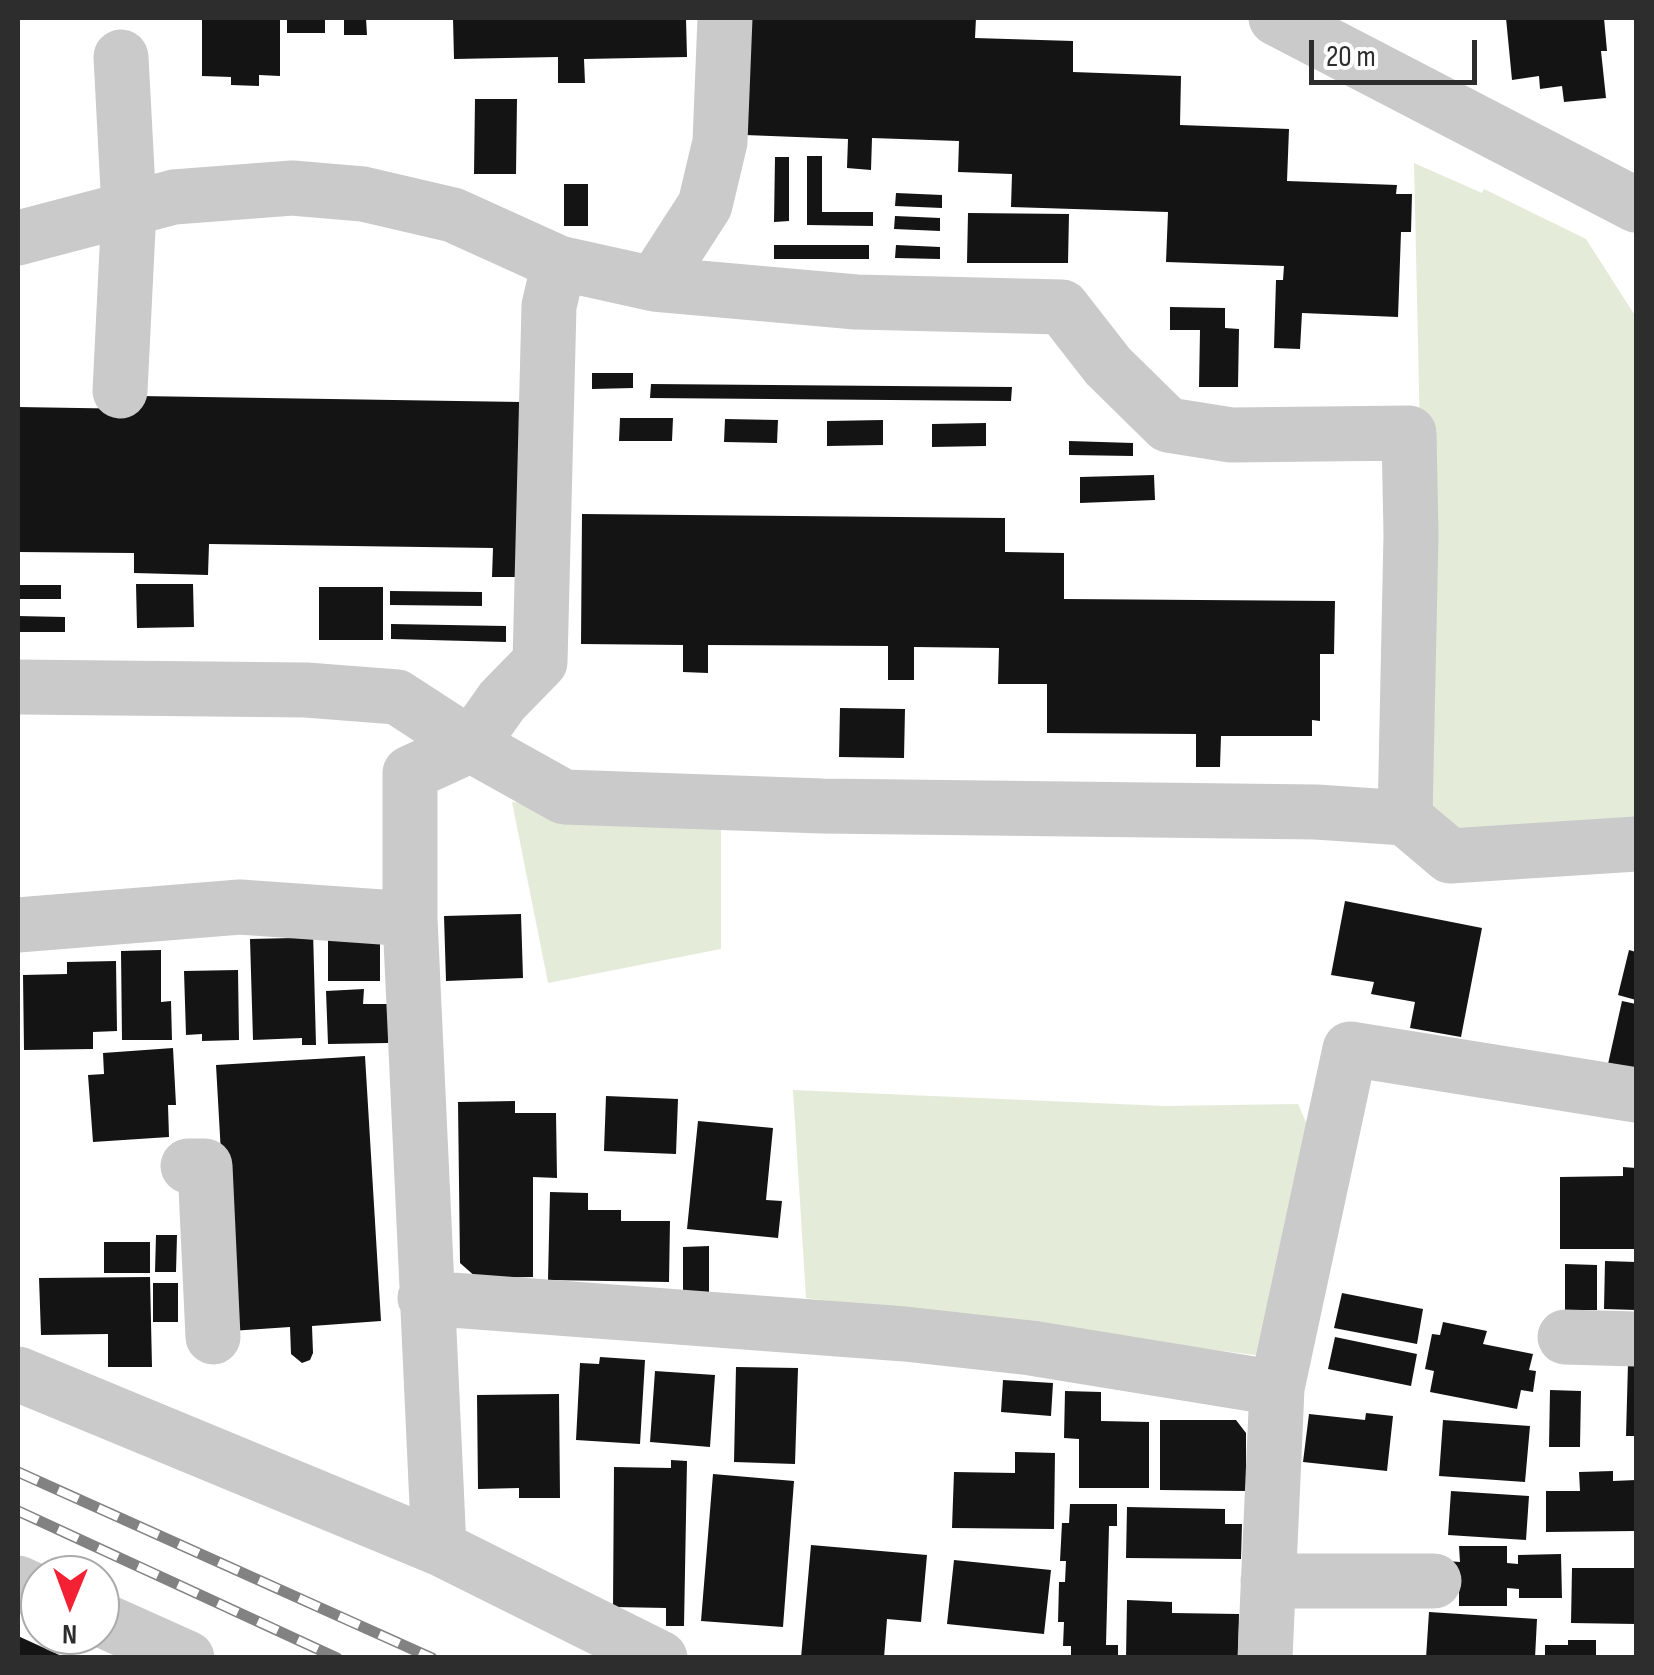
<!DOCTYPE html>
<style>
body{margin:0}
#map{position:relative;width:1654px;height:1675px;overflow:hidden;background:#fff;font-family:"Sofia Sans Condensed",sans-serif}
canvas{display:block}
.frame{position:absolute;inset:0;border:20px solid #2d2d2d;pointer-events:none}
.north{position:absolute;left:20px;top:1555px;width:100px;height:100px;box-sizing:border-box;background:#fff;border:2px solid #ababab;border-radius:50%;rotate:181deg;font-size:28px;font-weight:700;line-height:40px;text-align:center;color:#2d2d2d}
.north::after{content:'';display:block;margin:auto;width:35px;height:45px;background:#f32133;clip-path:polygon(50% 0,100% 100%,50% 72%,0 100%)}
.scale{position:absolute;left:1309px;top:40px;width:168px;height:45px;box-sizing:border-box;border:5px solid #2d2d2d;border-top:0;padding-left:12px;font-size:30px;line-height:35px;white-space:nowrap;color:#2d2d2d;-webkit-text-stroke:8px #fff;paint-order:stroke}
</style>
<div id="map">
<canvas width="1654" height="1675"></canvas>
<div class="frame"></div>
<div class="north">N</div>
<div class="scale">20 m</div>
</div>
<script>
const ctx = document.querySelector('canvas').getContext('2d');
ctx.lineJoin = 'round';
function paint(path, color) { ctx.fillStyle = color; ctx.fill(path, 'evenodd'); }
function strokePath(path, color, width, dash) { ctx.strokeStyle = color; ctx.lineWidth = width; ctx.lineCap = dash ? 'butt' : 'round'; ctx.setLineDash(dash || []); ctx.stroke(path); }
paint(new Path2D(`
 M1414,163L1482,193L1484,189L1586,239L1636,317V822L1453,838L1428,799Z
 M512,802L721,824V949L548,983Z
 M793,1090L1165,1106L1298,1104L1309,1129L1270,1357L806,1298Z`), '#e4ecd9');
paint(new Path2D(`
 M202,18H280V76L259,75V86L231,85V77L202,76Z
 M287,18H325V33H287Z
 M344,18H366L367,35H344Z
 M453,18H686L687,57L584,59L585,83H558V57L454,59Z
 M749,18H976L975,38L1073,41V72L1181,76L1180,125L1289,129L1287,181L1397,185L1396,194H1412L1411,232H1401L1398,317L1302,313L1300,349L1274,348L1276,280H1283L1284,266L1166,262L1168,212L1011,207L1012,174L958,172L959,141L872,138L871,170L847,168L848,139L745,135Z
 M1506,18H1604L1607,51H1601L1606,98L1564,102L1562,86L1540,89L1539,76L1512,80Z
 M475,99H517L516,174H474Z
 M807,156H822V212H873V226L807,225Z
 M775,157H789V221L774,222Z
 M564,184H588V226H564Z
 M896,193L942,195V208L895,206Z
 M968,213L1069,214L1068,263H967Z
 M895,216L940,218V231L894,229Z
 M774,245H869V259H774Z
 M896,245L940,247V259L895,258Z
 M1170,307L1225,308V328L1239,329L1238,387H1199L1200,330H1170Z
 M592,373H633V388L592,389Z
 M651,384L1012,387L1011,401L650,398Z
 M139,396L521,402L519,577H492L493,548L209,544L208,575L134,573V553L18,552V407L139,409Z
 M620,418H673L672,441H619Z
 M725,419L778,420L777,443L724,442Z
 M883,420V445L827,446V421Z
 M986,423V446L932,447V424Z
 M1069,441L1133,443V456L1069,455Z
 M1154,475L1155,500L1080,503V477Z
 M582,514L1005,518V552L1064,553V599L1335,601L1334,654H1320V721L1312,720V736H1221L1220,767H1196V734L1047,733V684H998L999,648L914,647V680H888V646L708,645V673L683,672V645L581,644Z
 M136,584H193L194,627L137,628Z
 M18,585H61V599H18Z
 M319,587H383V640H319Z
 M390,591L482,592V606L390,605Z
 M18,616L65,617V632H18Z
 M391,624L506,626V642L391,639Z
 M840,708L905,709L904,758L839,757Z
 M1345,901L1482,928L1461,1037L1410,1028L1415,1002L1371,994L1374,982L1331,975Z
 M521,914L523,978L446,981L444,916Z
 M313,930L316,1045H302V1038L253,1040L250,939L294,938Z
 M328,930L380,943V981H328Z
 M161,950V1002L171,1001L172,1040H122L121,951Z
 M1629,950L1636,952V1000L1618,995Z
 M116,961L117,1031L93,1032V1049L24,1050L23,975L67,974V962Z
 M238,970L239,1040L202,1041V1034L186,1035L184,971Z
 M364,989L363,1004H388V1043L328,1044L326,991Z
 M1622,1001L1636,1004V1080L1606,1073Z
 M173,1048L176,1105H168L169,1137L93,1142L88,1075L104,1074L103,1053Z
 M365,1056L381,1321L312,1326L313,1353L310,1360L302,1363L291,1354L290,1327L231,1331L216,1065Z
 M606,1096L678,1099L676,1154L604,1151Z
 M515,1101V1113H556L557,1178L533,1177V1277L477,1278L460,1263L458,1102Z
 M698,1121L773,1128L766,1200L782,1201L778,1238L687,1229Z
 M1623,1167L1636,1168V1249H1560V1177L1623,1176Z
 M550,1192L588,1193V1210H621V1221H670L669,1282L548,1280Z
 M156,1235H177L176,1272H155Z
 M104,1242H150V1273H104Z
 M709,1246V1296L683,1295V1247Z
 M1605,1261L1636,1262V1310L1604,1309Z
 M1565,1264L1597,1265V1310H1565Z
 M150,1277L152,1367H108V1334L41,1335L39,1278Z
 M153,1283H178V1322H153Z
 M1342,1293L1423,1309L1417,1344L1334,1328Z
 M1443,1322L1487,1331L1483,1344L1533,1354L1529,1370L1536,1371L1533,1392L1521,1390L1517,1409L1430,1392L1434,1371L1425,1369L1432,1334L1440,1335Z
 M1335,1337L1417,1354L1411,1386L1328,1369Z
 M600,1357L645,1360L640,1444L576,1440L580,1363L599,1364Z
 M1628,1363H1636V1436H1626Z
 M736,1367L798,1368L795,1464L734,1462Z
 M655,1371L715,1375L710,1447L650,1442Z
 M1003,1380L1053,1383L1051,1416L1001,1412Z
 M1550,1390L1581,1391L1580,1447H1549Z
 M1065,1391L1101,1392V1421L1149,1422V1488H1079V1439L1064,1438Z
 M559,1394L560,1498H519V1488L478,1489L477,1395Z
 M1366,1413L1393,1416L1387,1471L1303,1462L1309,1414L1365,1420Z
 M1160,1420H1236L1246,1433V1491L1160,1490Z
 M1443,1420L1530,1426L1525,1482L1439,1476Z
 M1015,1452L1055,1453L1054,1529L952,1528L954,1472L1015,1473Z
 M671,1460L687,1461L684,1626H666V1608L613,1607L614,1467L671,1468Z
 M1613,1471V1481L1636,1480V1531L1546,1532V1491H1580L1579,1472Z
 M713,1474L794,1481L783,1627L701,1621Z
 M1451,1491L1529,1496L1526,1540L1448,1535Z
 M1070,1504H1117V1526H1109L1106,1645H1118V1658H1071V1646H1063L1064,1622H1058L1059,1582H1065L1066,1561H1060L1062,1523H1069Z
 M1127,1507L1225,1509V1524H1242L1241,1559L1126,1558Z
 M811,1545L927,1555L921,1622L887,1619L884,1658H801Z
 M1459,1546H1507V1563L1518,1564V1555L1561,1554L1562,1598H1519V1589L1507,1588V1606H1459V1592L1447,1593V1561L1460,1562Z
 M954,1560L1051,1570L1044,1634L947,1624Z
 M1572,1568H1636V1624L1571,1623Z
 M1127,1600L1172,1602V1613L1239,1614L1238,1658H1126Z
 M1429,1612L1537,1619L1535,1658H1426Z
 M18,1636L66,1658H18Z
 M1568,1640H1596V1658H1545V1645H1568Z`), '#141414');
strokePath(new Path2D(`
 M1276,18L1636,205
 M18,238L174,197L292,188L363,194L453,215L559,263
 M654,284L705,205L720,142L725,18
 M120,391L129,209L121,57
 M18,687L306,690L397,697L471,745L410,773V919
 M1405,818L1411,535L1409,433L1231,435L1168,425L1108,366L1062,307L856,302L654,284L559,263L549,306L540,662L502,701L471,745L564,797L822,806L1316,812L1405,818L1450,856L1636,844
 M18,925L240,907L410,919L439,1548
 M188,1166H205L213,1337
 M425,1298L905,1334L1031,1348L1277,1388
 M1565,1337L1636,1339
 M18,1374L439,1548L660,1658
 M1268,1581H1434
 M18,1583L40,1593
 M100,1619L187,1658
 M1265,1658L1277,1388L1350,1049L1636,1095`), '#cacaca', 55);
const rail = new Path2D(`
 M18,1472L432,1658
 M18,1511L337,1658`);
strokePath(rail, '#828282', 11);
strokePath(rail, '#fff', 8, [22]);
</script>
